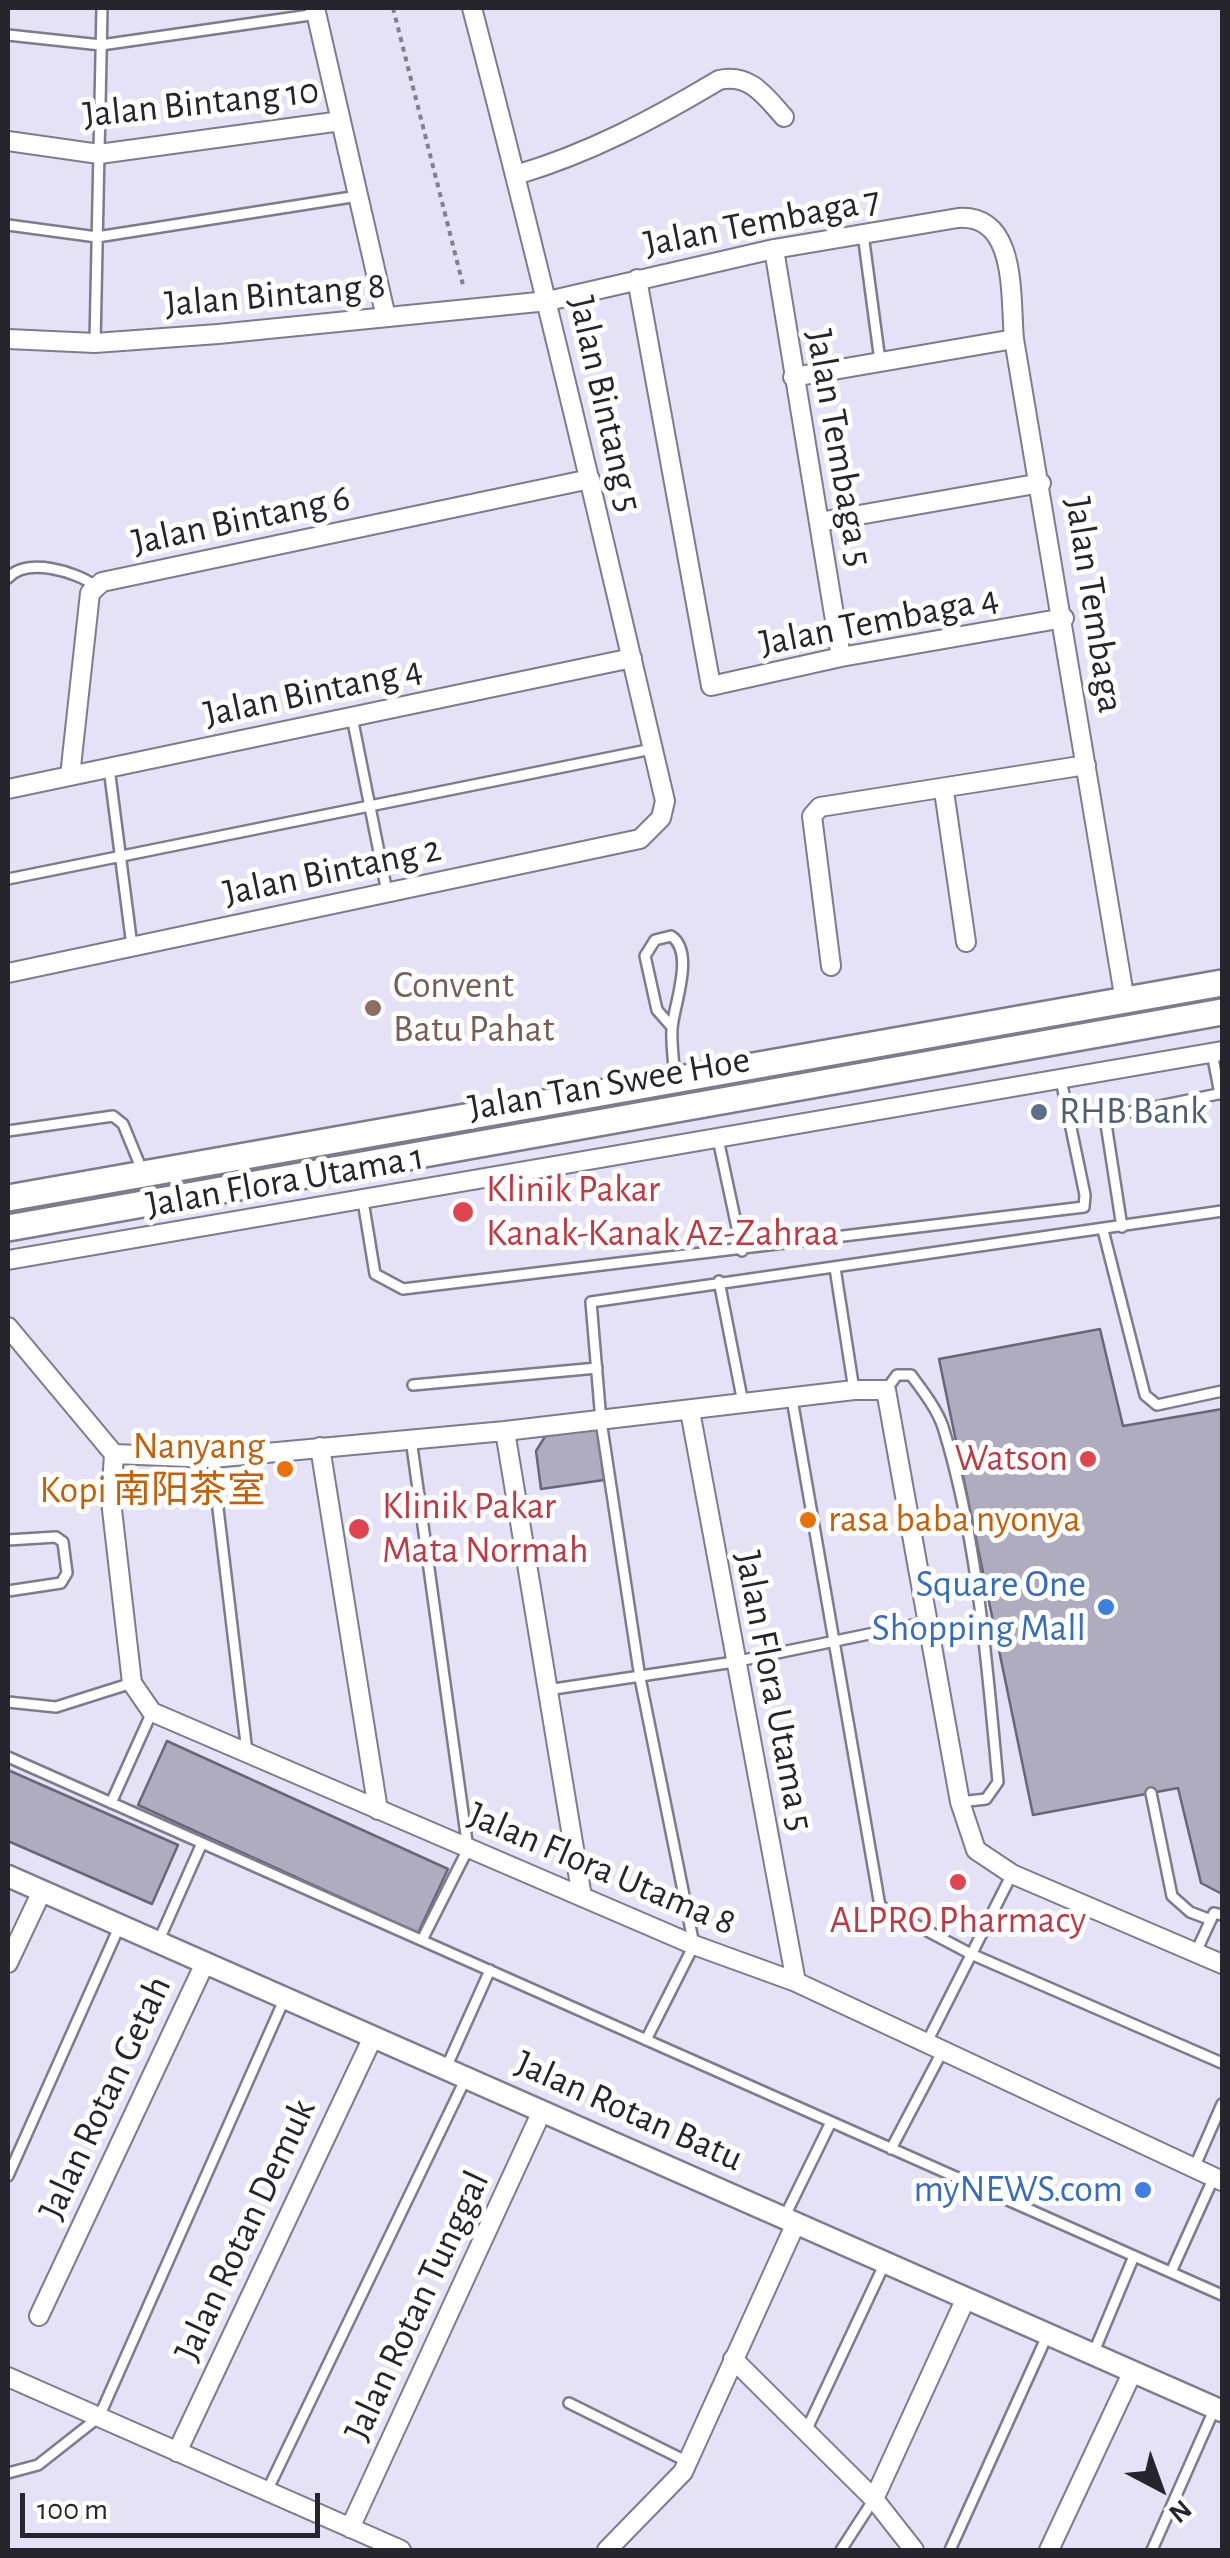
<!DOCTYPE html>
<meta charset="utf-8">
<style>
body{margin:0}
#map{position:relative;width:1230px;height:2558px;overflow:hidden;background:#e5e1f6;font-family:"Alegreya Sans",sans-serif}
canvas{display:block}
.frame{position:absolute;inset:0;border:10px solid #26242c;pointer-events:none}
.north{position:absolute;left:1110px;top:2438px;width:100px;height:100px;-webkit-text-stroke:8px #fff;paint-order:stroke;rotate:139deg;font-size:28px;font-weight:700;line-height:40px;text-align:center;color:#26242c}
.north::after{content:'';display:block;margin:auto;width:35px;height:45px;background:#26242c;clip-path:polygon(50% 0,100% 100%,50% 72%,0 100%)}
.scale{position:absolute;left:20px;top:2493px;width:300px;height:45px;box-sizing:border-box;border:5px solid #26242c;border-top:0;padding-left:12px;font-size:30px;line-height:35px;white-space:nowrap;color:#26242c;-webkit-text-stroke:8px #fff;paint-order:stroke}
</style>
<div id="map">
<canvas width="1230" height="2558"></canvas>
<div class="frame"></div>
<div class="north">N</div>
<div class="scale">100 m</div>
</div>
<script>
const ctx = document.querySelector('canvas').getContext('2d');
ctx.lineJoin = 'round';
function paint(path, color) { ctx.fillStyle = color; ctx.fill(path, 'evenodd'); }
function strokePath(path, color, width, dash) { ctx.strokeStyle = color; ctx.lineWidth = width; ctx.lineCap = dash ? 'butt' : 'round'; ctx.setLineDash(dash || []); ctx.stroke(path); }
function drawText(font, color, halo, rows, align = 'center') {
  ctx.font = font + ' "Alegreya Sans","Noto Sans SC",sans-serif'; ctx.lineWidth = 10; ctx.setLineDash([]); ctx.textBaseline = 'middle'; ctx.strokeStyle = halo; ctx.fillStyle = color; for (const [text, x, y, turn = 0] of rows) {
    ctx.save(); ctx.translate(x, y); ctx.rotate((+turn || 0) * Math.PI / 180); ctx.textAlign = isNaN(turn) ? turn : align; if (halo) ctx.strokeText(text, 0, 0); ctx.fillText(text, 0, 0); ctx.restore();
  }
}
const building = new Path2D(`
 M1100,1329L1123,1426L1222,1409V1894L1201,1883L1178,1788L1033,1815L939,1359Z
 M597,1428L604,1480L541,1489L536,1451L546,1435Z
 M167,1741L448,1869L418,1933L138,1805Z
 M8,1770L178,1845L152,1904L8,1841Z`);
paint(building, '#b0acc0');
strokePath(building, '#696678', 2.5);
const service = new Path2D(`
 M8,35L101,45L317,14
 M8,225L97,237L358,196
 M863,234L880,361
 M95,343L102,8
 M8,578C27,557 76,571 97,587
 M352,717L387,892
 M109,768L132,946
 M8,879L652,749
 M672,1027L657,1010L645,956L655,940L671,936C696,952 673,1007 672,1029C671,1045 674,1063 675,1079
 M1212,1053L1220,1094
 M8,1131L113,1116L123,1124L142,1170
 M718,1139L742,1251
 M363,1201L375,1274L403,1289L1084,1207L1085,1195L1061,1080
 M1122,1227L1106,1124L1110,1116L1218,1094
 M1103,1230L1145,1395L1157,1405L1222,1391
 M835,1268L854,1390
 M719,1281L743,1403
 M413,1385L597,1368
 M886,1390L897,1375H911C922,1390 937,1409 943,1427C978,1540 987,1665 998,1782L986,1799L960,1802
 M792,1399L880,1906L971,1954L1222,2063
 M411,1439L468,1849L422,1940
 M212,1458L247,1752
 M8,1540L56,1537L63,1542L67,1573L61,1583L8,1591
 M547,1690L734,1662L927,1622
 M8,1702L56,1707L132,1683
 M8,1757L1222,2295
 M1151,1793L1172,1896L1190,1912L1211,1920
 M111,1803L152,1712
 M159,1940L202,1843
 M1196,1952L1214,1913L1222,1915
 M646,2040L694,1945L640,1678L601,1421L591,1302L1222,1211
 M927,2042L1012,1874
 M446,2068L490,1970
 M891,2149L942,2052
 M1194,2168L1222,2104
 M8,2176L120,1925
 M784,2218L831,2122
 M1171,2272L1214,2177
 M1093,2354L1134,2256
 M569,2403L688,2462
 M806,2431L884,2265
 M8,2473L38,2465L99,2417L284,2000
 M267,2491L465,2080
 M841,2550L874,2499
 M950,2550L1047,2336
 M1152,2550L1214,2410`);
const minor = new Path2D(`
 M315,8L386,317
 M8,141L99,154L341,121
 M516,175C590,153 652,120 719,80C750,73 765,96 784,117
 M774,249L841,657
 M637,279L711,686L841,657L1064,618
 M8,339L95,343L218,334L548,301L774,249L958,218C1018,214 1010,297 1014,339L1125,1001
 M793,377L1014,339
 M819,522L1041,483
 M70,776L90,593L102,582L590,479
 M8,789L632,658
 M944,791L966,942
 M831,966L812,816L820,807L1086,765
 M8,973L640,839L661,818L665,801C603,536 541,271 472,8
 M8,1260L1222,1051
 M8,1327L114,1454
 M690,1411L796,1982
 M505,1431L582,1897
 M320,1447L378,1810
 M8,1963L42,1891
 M1222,1964L1012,1874L976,1850L960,1802L886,1390H854L505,1431L212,1458L114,1454L111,1501L132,1683L152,1712L694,1945L796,1982L1222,2181
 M39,2316L205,1963
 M733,2359L874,2499L914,2550
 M8,2377L401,2550
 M177,2452L373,2037
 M874,2499L966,2298
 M350,2528L542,2111
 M607,2550L683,2472L796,2223
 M1049,2550L1133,2371`);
const tertiary = new Path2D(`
 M8,1876L1222,2411`);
const secondary = new Path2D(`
 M8,1198L1222,983
 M8,1228L1222,1012`);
strokePath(service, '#7e7b8e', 14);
strokePath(minor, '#7e7b8e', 22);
strokePath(tertiary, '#7e7b8e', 25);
strokePath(secondary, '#7e7b8e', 30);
strokePath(new Path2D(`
 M393,8L464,289`), '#817e8d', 4, [5, 5]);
strokePath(service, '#fff', 9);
strokePath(minor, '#fff', 18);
strokePath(tertiary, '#fff', 20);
strokePath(secondary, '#fff', 25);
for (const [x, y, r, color] of [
 [373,1008,10,"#8d6e63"],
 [1039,1112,10,"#5c6f8a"],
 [463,1212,12,"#e0444e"],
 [1088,1459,10,"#e0444e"],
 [285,1469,10,"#e8710a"],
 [808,1520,10,"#e8710a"],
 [359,1529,12,"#e0444e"],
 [1106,1607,10,"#3f7fe0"],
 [958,1882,10,"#e0444e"],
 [1143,2190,10,"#3f7fe0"]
]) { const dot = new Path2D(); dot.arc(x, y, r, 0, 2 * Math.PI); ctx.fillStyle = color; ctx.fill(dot); strokePath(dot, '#fff', 4); }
drawText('38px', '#26242c', '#fff', [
 ["Jalan Bintang 10",201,103,-6],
 ["Jalan Tembaga 7",762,222,-11],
 ["Jalan Bintang 8",275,295,-5],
 ["Jalan Bintang 5",605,404,77],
 ["Jalan Tembaga 5",839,448,80],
 ["Jalan Bintang 6",241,520,-12],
 ["Jalan Tembaga",1094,605,81],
 ["Jalan Tembaga 4",879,621,-11],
 ["Jalan Bintang 4",313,692,-12],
 ["Jalan Bintang 2",332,871,-12],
 ["Jalan Tan Swee Hoe",609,1084,-10],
 ["Jalan Flora Utama 1",285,1181,-10],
 ["Jalan Flora Utama 5",774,1691,79],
 ["Jalan Flora Utama 8",602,1869,23],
 ["Jalan Rotan Getah",105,2098,-65],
 ["Jalan Rotan Batu",629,2111,24],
 ["Jalan Rotan Demuk",245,2230,-65],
 ["Jalan Rotan Tunggal",417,2306,-65]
]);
drawText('38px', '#785e54', '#fff', [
 ["Convent",393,986],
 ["Batu Pahat",393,1030]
], 'left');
drawText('38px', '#4e5e75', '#fff', [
 ["RHB Bank",1059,1112]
], 'left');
drawText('38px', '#be3a42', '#fff', [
 ["Klinik Pakar",486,1190],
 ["Kanak-Kanak Az-Zahraa",486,1234],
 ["Watson",1068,1459,"right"],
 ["Klinik Pakar",382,1507],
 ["Mata Normah",382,1551],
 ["ALPRO Pharmacy",958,1921,"center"]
], 'left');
drawText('38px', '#c56008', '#fff', [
 ["Nanyang",265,1447],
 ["Kopi 南阳茶室",265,1491],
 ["rasa baba nyonya",828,1520,"left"]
], 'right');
drawText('38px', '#366cbe', '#fff', [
 ["Square One",1086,1585],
 ["Shopping Mall",1086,1629],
 ["myNEWS.com",1123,2190]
], 'right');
</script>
